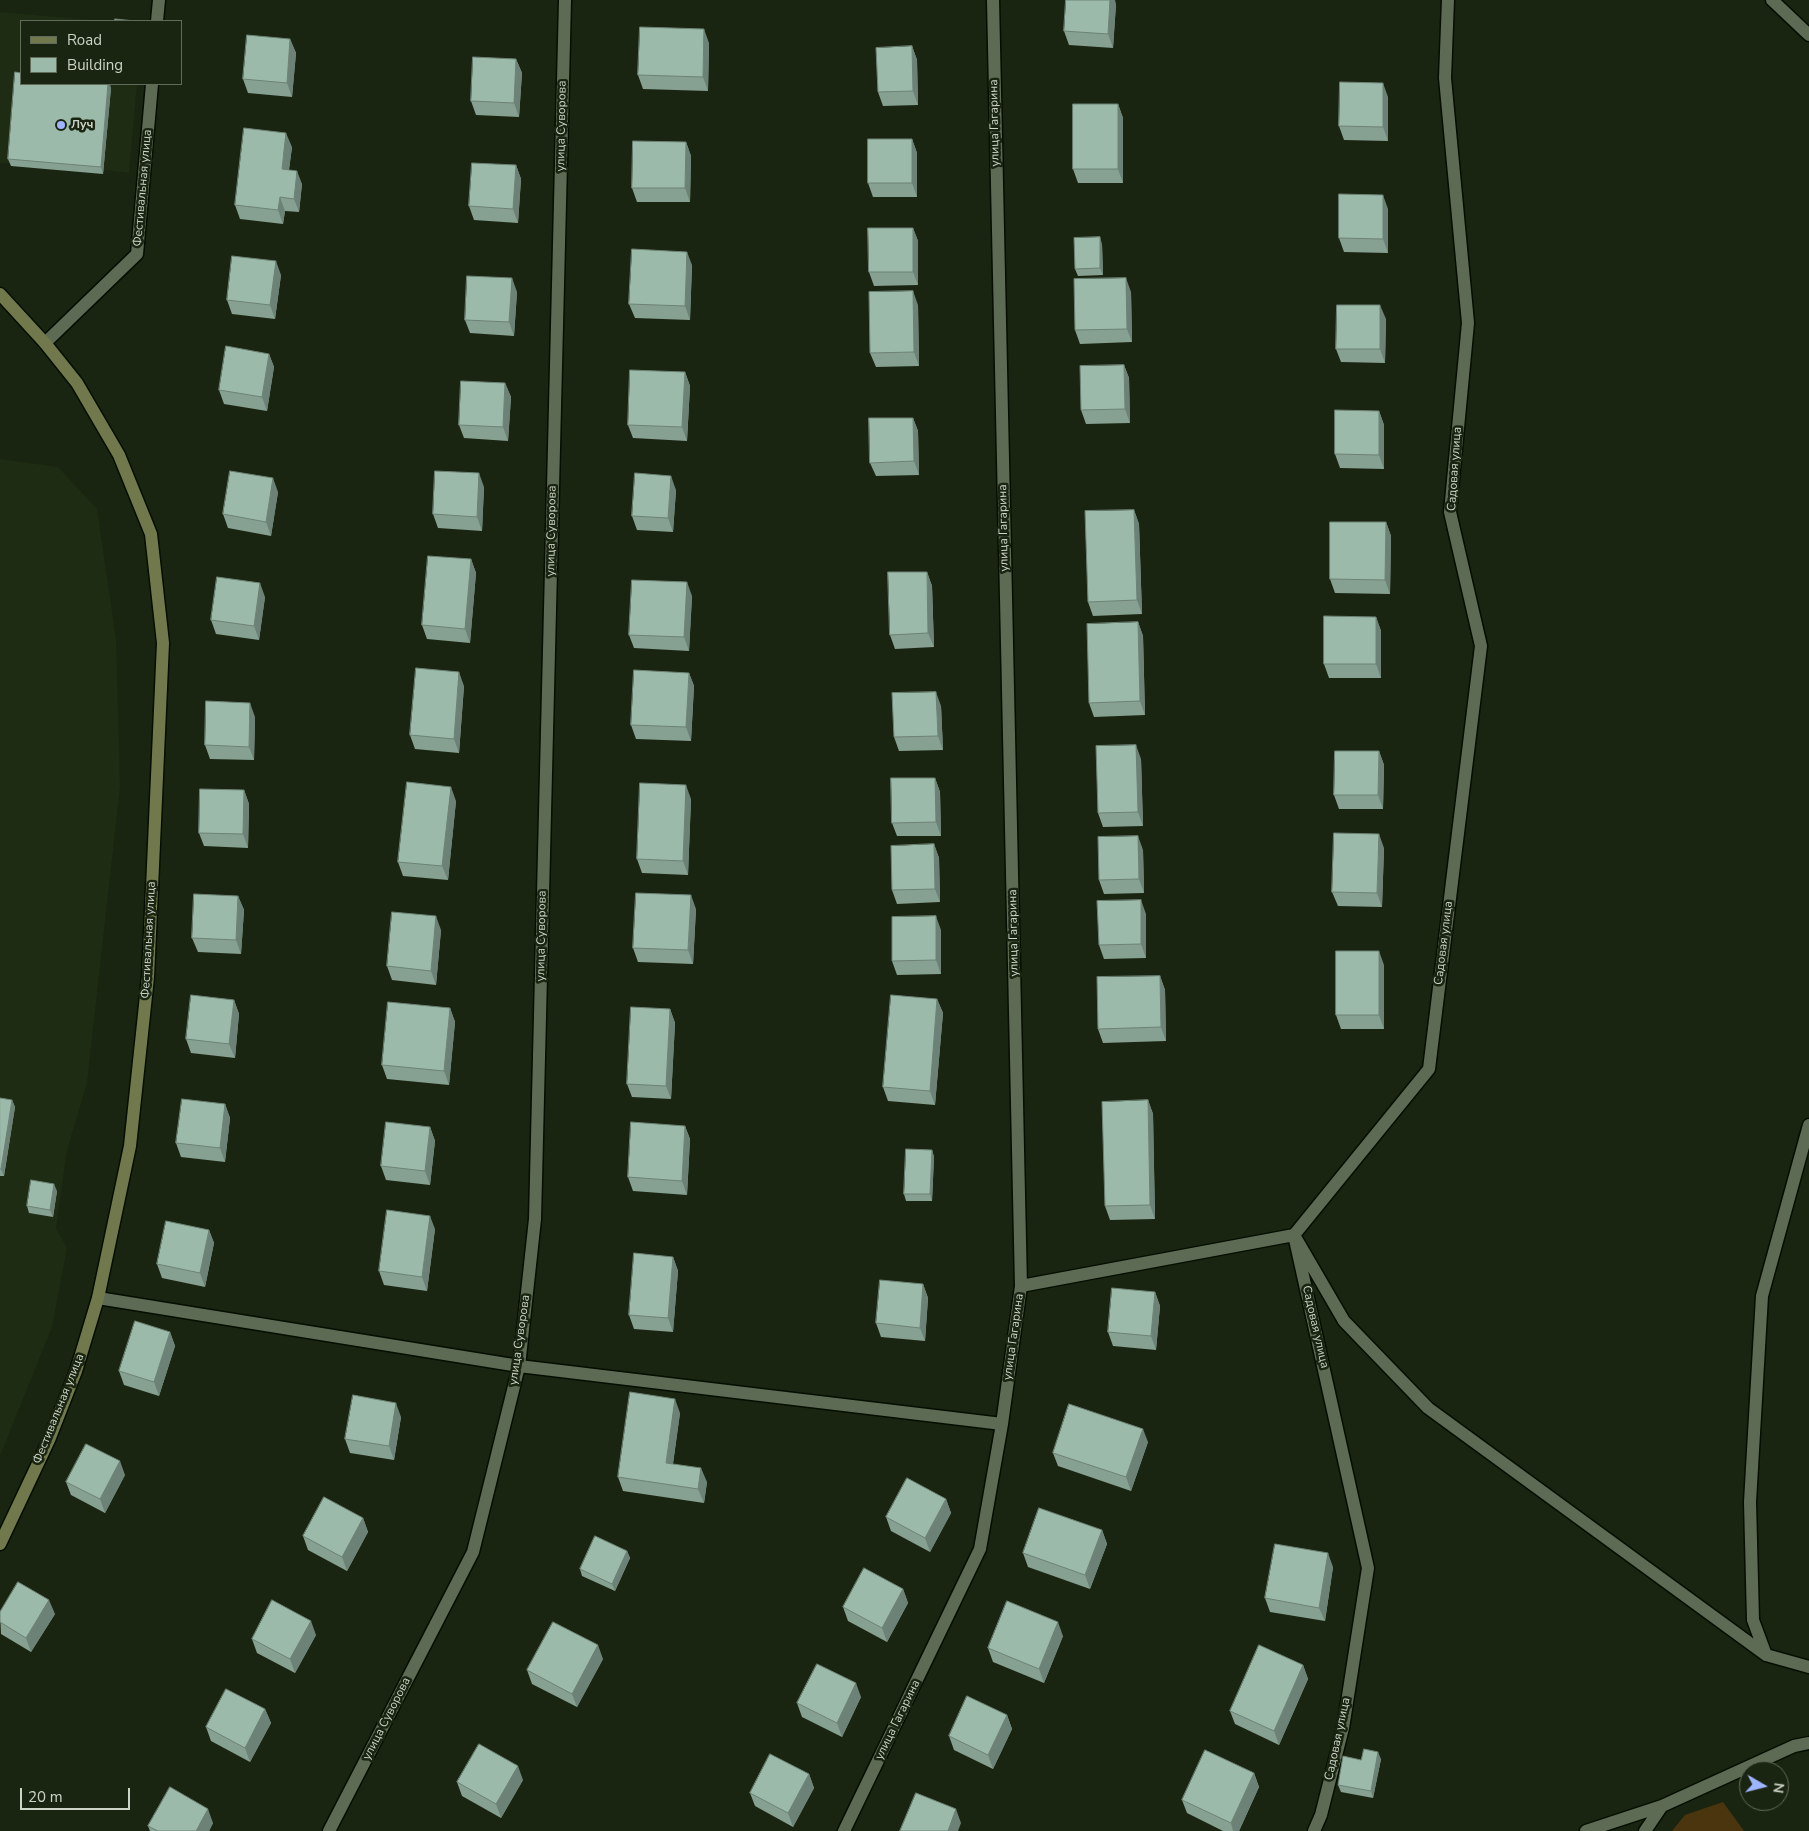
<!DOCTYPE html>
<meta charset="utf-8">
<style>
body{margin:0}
#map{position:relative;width:1809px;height:1831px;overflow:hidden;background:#1a2511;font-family:"Nunito Sans",sans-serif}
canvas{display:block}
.legend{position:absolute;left:20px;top:20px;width:162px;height:65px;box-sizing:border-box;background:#1a2511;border:1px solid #616b5a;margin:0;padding:6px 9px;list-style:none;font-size:15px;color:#ccd4c7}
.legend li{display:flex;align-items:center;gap:10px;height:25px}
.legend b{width:25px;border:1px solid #616b5a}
.north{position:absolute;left:1739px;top:1761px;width:50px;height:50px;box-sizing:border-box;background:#1a2511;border:1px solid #616b5a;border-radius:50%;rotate:98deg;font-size:14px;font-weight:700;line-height:20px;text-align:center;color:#ccd4c7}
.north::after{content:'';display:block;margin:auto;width:18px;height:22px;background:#9eb4fd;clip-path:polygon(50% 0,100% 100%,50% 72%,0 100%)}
.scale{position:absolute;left:20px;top:1788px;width:110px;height:22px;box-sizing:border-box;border:2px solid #ccd4c7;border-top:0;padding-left:6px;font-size:15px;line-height:18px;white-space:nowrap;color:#ccd4c7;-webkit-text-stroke:4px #1a2511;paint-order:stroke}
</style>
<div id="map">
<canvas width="1809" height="1831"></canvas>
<ul class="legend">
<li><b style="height:6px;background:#71794c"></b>Road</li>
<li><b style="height:14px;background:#9cbaa9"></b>Building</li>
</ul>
<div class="north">N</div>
<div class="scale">20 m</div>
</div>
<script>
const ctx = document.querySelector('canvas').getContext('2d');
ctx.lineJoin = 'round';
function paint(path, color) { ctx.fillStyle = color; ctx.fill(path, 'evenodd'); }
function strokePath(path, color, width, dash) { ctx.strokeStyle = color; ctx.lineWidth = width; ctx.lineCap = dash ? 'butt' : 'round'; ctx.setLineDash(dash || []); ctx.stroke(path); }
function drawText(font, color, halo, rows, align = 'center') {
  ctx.font = font + ' "Nunito Sans",sans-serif'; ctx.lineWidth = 5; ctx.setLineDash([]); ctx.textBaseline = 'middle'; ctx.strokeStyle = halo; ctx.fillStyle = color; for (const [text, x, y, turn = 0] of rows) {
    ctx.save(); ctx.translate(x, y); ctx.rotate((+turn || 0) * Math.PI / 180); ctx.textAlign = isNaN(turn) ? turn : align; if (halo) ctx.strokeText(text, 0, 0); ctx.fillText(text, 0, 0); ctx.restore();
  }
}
paint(new Path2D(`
 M0,12L103,21H21V84H137L129,173L104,170L103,174L11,166V163H0Z
 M0,459L58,467L97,509L116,639L120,787L87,1083L67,1150L56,1228L67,1248L52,1327L0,1456Z`), '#1d2c12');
paint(new Path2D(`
 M1723,1802L1744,1831H1672L1685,1815Z`), '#4b350e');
const street = new Path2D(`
 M1772,0L1809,35
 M157,21L159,0
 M45,343L137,254L152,84
 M1021,1286L1294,1235L1344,1321L1428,1408L1766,1655L1809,1667
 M98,1298L519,1366L1002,1424
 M1766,1655L1753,1620L1750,1502L1762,1296L1809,1125
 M329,1831L473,1552L519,1366L535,1219L565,0
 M844,1831L980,1549L1002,1424L1021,1286L993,0
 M1314,1831L1321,1815L1343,1728L1368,1568L1294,1235L1429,1069L1481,646L1450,512L1468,323L1445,78L1448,0
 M1586,1831L1662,1806L1794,1746L1809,1743
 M1645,1831L1662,1806`);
const secondary = new Path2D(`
 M0,294L45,343L77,383L119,455L151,534L163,643L148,977L130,1146L98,1298L76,1371L49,1440L0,1544`);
strokePath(street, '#050e01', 15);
strokePath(secondary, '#050e01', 15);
strokePath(street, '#5d6b54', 12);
strokePath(secondary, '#71794c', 12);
paint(new Path2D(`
 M1116,4L1113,48L1069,45L1064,31Z
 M290,39L296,53L292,97L248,93L243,79Z
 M709,43L708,91L643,89L638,75Z
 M912,46L917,60L918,105L883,106L878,92Z
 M516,59L522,73L519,117L476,115L471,101Z
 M111,88L103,174L11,166L8,159Z
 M1388,97V141L1344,140L1339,126Z
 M1118,104L1123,118V183H1078L1073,169Z
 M912,139L917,153V197H873L868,183Z
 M686,142L691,156L690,202H637L632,188Z
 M292,147L289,170L302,184L299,212L285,211L283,224L240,219L235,205Z
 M516,165L521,179L518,223L474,220L469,206Z
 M1388,209V253L1344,252L1339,238Z
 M913,228L918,241V285L874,286L869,272Z
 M1102,244L1103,275L1078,276L1075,269Z
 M692,265L690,320L635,318L629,304Z
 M281,275L275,319L232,314L227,300Z
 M517,292L514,336L470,333L465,320Z
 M1131,292L1132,342L1080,344L1075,330Z
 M918,305L919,366L876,367L870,353Z
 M1386,319L1385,363L1341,362L1336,349Z
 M269,354L274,367L267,411L224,404L219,390Z
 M1124,365L1129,378L1130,423L1086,424L1081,410Z
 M685,372L690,386L687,441L633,438L628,425Z
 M505,383L511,397L508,441L464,438L459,425Z
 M1379,411L1384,425V469L1340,468L1335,454Z
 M913,418L918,431L919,475L876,476L870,463Z
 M484,487L482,531L438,528L433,514Z
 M676,490L673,532L637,530L632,516Z
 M278,492L271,536L228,528L223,514Z
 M1134,510L1139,524L1142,614L1093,616L1088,602Z
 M1386,522L1391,536L1390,594L1335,593L1330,579Z
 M471,559L476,573L470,643L427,639L422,625Z
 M927,572L932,586L934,647L895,649L890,635Z
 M692,596L689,651L634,648L629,635Z
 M265,597L259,640L216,634L211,620Z
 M1376,617L1381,631V678H1329L1324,664Z
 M1138,622L1143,636L1145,715L1094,717L1089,703Z
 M689,673L694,686L691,741L636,739L631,725Z
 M464,686L459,753L415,749L410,735Z
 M941,706L943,750L899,751L894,737Z
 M255,717L254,760L210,759L205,745Z
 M1379,751L1384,765L1383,809H1339L1334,795Z
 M1141,759L1143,826L1103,827L1098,813Z
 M935,778L940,792L941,836H897L892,823Z
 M244,790L249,804L248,848L204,846L199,833Z
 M691,799L688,875L642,873L637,859Z
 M456,801L448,880L403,876L398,862Z
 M934,844L939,858L940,902L897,904L892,890Z
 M1384,848L1382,907L1338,906L1332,892Z
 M1143,850L1144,893L1104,894L1099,880Z
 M238,896L244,910L241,954L198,952L192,938Z
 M696,909L693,964L638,962L633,948Z
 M1146,914V958L1104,959L1099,945Z
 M441,930L436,985L392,980L387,966Z
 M941,930V974L897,975L892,961Z
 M1384,965V1029H1341L1336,1015Z
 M1160,976L1165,990L1166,1041L1103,1043L1098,1029Z
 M937,999L943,1013L935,1105L888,1101L883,1087Z
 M234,1000L239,1014L235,1058L191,1053L186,1039Z
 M450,1008L455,1022L449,1085L387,1079L382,1065Z
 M670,1009L675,1023L671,1099L632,1097L627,1084Z
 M0,1098L12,1100L15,1107L4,1176H0Z
 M1148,1100L1153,1114L1155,1219L1110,1220L1105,1206Z
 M225,1104L230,1118L225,1162L181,1157L176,1143Z
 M685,1126L690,1139L687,1195L633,1191L628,1177Z
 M430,1127L435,1141L430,1185L386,1180L381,1166Z
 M932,1150L934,1157L932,1201H906L904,1194Z
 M57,1191L53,1217L29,1213L27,1206Z
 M435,1229L427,1291L384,1285L379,1271Z
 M209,1230L214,1243L205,1287L162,1278L157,1264Z
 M673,1257L678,1271L673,1332L634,1329L629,1315Z
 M923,1284L928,1298L925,1341L881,1337L876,1323Z
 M1155,1292L1160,1306L1156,1350L1113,1346L1108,1332Z
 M170,1332L175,1346L159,1396L124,1385L119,1371Z
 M680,1413L673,1464L707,1482L704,1503L623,1491L618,1477Z
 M401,1417L394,1460L350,1453L345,1439Z
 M1148,1442L1131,1491L1058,1466L1053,1453Z
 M125,1475L105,1513L71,1495L66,1482Z
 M946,1499L951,1513L930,1552L891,1531L886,1517Z
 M363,1518L368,1532L347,1571L308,1550L303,1536Z
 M1102,1530L1107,1544L1090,1589L1028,1567L1023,1553Z
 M627,1551L630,1558L615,1591L582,1576L580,1569Z
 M1333,1567L1325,1621L1270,1612L1265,1598Z
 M903,1589L908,1603L887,1642L848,1621L843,1607Z
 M0,1612L55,1614L31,1652L1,1634Z
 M316,1635L295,1673L257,1653L252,1639Z
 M1063,1636L1044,1683L993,1662L988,1648Z
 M603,1659L577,1707L532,1684L527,1670Z
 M1303,1665L1308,1679L1279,1745L1235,1724L1230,1711Z
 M861,1697L842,1737L802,1717L797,1703Z
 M265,1709L271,1723L250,1762L211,1741L206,1727Z
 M1007,1715L1012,1729L993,1769L954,1750L949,1736Z
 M1381,1759L1373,1798L1341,1792L1338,1785L1361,1760Z
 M1254,1773L1259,1787L1239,1831H1223L1187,1813L1182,1800Z
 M809,1774L814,1788L793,1827L755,1806L750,1793Z
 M523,1780L501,1818L462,1796L457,1782Z
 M213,1823L209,1831H150L148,1826Z`), '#86a091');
paint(new Path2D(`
 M1110,0H1115L1116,4L1113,48L1108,34Z
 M704,29L709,43L708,91L703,77Z
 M290,39L296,53L292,97L287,83Z
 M912,46L917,60L918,105L913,91Z
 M516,59L522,73L519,117L514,103Z
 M1383,83L1388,97V141L1383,127Z
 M108,84H110L111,88L103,174L101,167Z
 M1118,104L1123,118V183L1118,169Z
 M286,133L292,147L287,183L282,169Z
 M912,139L917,153V197L912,183Z
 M686,142L691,156L690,202L685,188Z
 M516,165L521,179L518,223L513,209Z
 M297,171L302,184L299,212L294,199Z
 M1383,195L1388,209V253L1383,239Z
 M280,197L285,211L283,224L278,210Z
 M913,228L918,241V285L913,272Z
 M1100,237L1102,244L1103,275L1100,268Z
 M687,252L692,265L690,320L685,306Z
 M276,261L281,275L275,319L270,305Z
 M512,278L517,292L514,336L509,322Z
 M1126,278L1131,292L1132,342L1127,329Z
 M913,291L918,305L919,366L914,352Z
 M1380,305L1386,319L1385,363L1380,349Z
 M269,354L274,367L267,411L262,397Z
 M1124,365L1129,378L1130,423L1125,409Z
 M685,372L690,386L687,441L682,427Z
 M505,383L511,397L508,441L503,427Z
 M1379,411L1384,425V469L1379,455Z
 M913,418L918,431L919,475L914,461Z
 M479,473L484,487L482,531L477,517Z
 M671,476L676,490L673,532L668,518Z
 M273,478L278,492L271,536L266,522Z
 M1134,510L1139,524L1142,614L1137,600Z
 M1386,522L1391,536L1390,594L1385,580Z
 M471,559L476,573L470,643L465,629Z
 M927,572L932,586L934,647L928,633Z
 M687,582L692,596L689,651L684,637Z
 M260,583L265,597L259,640L254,626Z
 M1376,617L1381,631V678L1376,664Z
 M1138,622L1143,636L1145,715L1140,701Z
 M459,672L464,686L459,753L454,739Z
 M689,673L694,686L691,741L686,727Z
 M936,692L941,706L943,750L938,736Z
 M250,703L255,717L254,760L249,747Z
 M1136,745L1141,759L1143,826L1138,812Z
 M1379,751L1384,765L1383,809L1378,795Z
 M935,778L940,792L941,836L936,822Z
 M686,785L691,799L688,875L683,861Z
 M451,787L456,801L448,880L442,866Z
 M244,790L249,804L248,848L243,834Z
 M1379,834L1384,848L1382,907L1377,893Z
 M1138,836L1143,850L1144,893L1139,879Z
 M934,844L939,858L940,902L935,889Z
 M691,895L696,909L693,964L688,950Z
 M238,896L244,910L241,954L236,940Z
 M1141,900L1146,914V958L1141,944Z
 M436,916L441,930L436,985L431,971Z
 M936,916L941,930V974L936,960Z
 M1379,951L1384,965V1029L1379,1015Z
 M1160,976L1165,990L1166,1041L1161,1027Z
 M937,999L943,1013L935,1105L930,1091Z
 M234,1000L239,1014L235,1058L229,1044Z
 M450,1008L455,1022L449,1085L444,1071Z
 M670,1009L675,1023L671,1099L666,1086Z
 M12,1100L15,1107L4,1176L1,1169Z
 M1148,1100L1153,1114L1155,1219L1150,1205Z
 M225,1104L230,1118L225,1162L220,1148Z
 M685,1126L690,1139L687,1195L682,1181Z
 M430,1127L435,1141L430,1185L425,1171Z
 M932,1150L934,1157L932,1201L930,1194Z
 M54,1184L57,1191L53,1217L50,1210Z
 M430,1216L435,1229L427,1291L422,1277Z
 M209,1230L214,1243L205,1287L200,1273Z
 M673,1257L678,1271L673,1332L668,1318Z
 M923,1284L928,1298L925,1341L920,1328Z
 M1155,1292L1160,1306L1156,1350L1151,1336Z
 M170,1332L175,1346L159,1396L154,1382Z
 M675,1399L680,1413L671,1477L666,1463Z
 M396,1403L401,1417L394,1460L389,1446Z
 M1143,1429L1148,1442L1131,1491L1126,1477Z
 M120,1461L125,1475L105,1513L100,1499Z
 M701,1468L707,1482L704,1503L698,1489Z
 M946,1499L951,1513L930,1552L925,1538Z
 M363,1518L368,1532L347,1571L342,1557Z
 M1102,1530L1107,1544L1090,1589L1085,1575Z
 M627,1551L630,1558L615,1591L612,1584Z
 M1328,1553L1333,1567L1325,1621L1319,1608Z
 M903,1589L908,1603L887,1642L882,1628Z
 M49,1600L55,1614L31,1652L26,1638Z
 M311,1621L316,1635L295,1673L290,1659Z
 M1058,1622L1063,1636L1044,1683L1039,1669Z
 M598,1645L603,1659L577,1707L572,1694Z
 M1303,1665L1308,1679L1279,1745L1274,1731Z
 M856,1683L861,1697L842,1737L837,1723Z
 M265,1709L271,1723L250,1762L245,1748Z
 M1007,1715L1012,1729L993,1769L988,1755Z
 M1378,1752L1381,1759L1373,1798L1371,1791Z
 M518,1766L523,1780L501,1818L496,1804Z
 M1254,1773L1259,1787L1239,1831H1233L1231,1823Z
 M809,1774L814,1788L793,1827L788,1813Z
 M208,1809L213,1823L209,1831H196Z
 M956,1809L961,1823L958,1831H948Z`), '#6d8276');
const building = new Path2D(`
 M1066,0H1110L1108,34L1064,31Z
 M115,19L135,21H115Z
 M640,27L704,29L703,77L638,75Z
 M247,35L290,39L287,83L243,79Z
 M912,46L913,91L878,92L876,48Z
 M473,57L516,59L514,103L471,101Z
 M15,72L21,73V84H108L101,167L8,159Z
 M1340,82L1383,83V127L1339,126Z
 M1073,104H1118V169H1073Z
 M244,128L286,133L282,169L297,171L294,199L280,197L278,210L235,205Z
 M868,139H912V183H868Z
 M633,141L686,142L685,188H632Z
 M472,163L516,165L513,209L469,206Z
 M1339,194L1383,195V239L1339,238Z
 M868,228H913V272H869Z
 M1100,237V268L1075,269L1074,238Z
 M632,249L687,252L685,306L629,304Z
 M232,256L276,261L270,305L227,300Z
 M467,276L512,278L509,322L465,320Z
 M1126,278L1127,329L1075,330L1074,279Z
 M913,291L914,352L870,353L869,292Z
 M1337,305H1380V349H1336Z
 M226,346L269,354L262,397L219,390Z
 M1124,365L1125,409L1081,410L1080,366Z
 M630,370L685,372L682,427L628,425Z
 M461,381L505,383L503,427L459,425Z
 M1335,410L1379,411V455L1335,454Z
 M869,418H913L914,461L870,463Z
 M230,471L273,478L266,522L223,514Z
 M435,471L479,473L477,517L433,514Z
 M635,473L671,476L668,518L632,516Z
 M1134,510L1137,600L1088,602L1085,511Z
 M1330,522H1386L1385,580L1330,579Z
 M428,556L471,559L465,629L422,625Z
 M888,572H927L928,633L890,635Z
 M217,577L260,583L254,626L211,620Z
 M632,580L687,582L684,637L629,635Z
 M1324,616L1376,617V664H1324Z
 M1138,622L1140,701L1089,703L1087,624Z
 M416,668L459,672L454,739L410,735Z
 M634,670L689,673L686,727L631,725Z
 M936,692L938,736L894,737L892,693Z
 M206,701L250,703L249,747L205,745Z
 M1136,745L1138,812L1098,813L1096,746Z
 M1335,751H1379L1378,795H1334Z
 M891,778H935L936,822L892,823Z
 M407,782L451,787L442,866L398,862Z
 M640,783L686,785L683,861L637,859Z
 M200,789L244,790L243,834L199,833Z
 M1334,833L1379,834L1377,893L1332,892Z
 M1138,836L1139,879L1099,880L1098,837Z
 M934,844L935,889L892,890L891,846Z
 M636,893L691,895L688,950L633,948Z
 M194,894L238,896L236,940L192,938Z
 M1141,900V944L1099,945L1097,901Z
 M392,912L436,916L431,971L387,966Z
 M936,916V960L892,961V917Z
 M1336,951H1379V1015H1336Z
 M1160,976L1161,1027L1098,1029L1097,977Z
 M191,995L234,1000L229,1044L186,1039Z
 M891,995L937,999L930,1091L883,1087Z
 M388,1002L450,1008L444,1071L382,1065Z
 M631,1007L670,1009L666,1086L627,1084Z
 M0,1098L12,1100L1,1169H0Z
 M182,1099L225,1104L220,1148L176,1143Z
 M1148,1100L1150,1205L1105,1206L1102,1102Z
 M386,1122L430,1127L425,1171L381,1166Z
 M631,1122L685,1126L682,1181L628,1177Z
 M906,1149L932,1150L930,1194H904Z
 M31,1180L54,1184L50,1210L27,1206Z
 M387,1210L430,1216L422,1277L379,1271Z
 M166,1221L209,1230L200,1273L157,1264Z
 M634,1253L673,1257L668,1318L629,1315Z
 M880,1280L923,1284L920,1328L876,1323Z
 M1112,1288L1155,1292L1151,1336L1108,1332Z
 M135,1321L170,1332L154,1382L119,1371Z
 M630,1392L675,1399L666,1463L701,1468L698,1489L618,1477Z
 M353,1395L396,1403L389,1446L345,1439Z
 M1069,1404L1143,1429L1126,1477L1053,1453Z
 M86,1444L120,1461L100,1499L66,1482Z
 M907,1478L946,1499L925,1538L886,1517Z
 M324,1497L363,1518L342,1557L303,1536Z
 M1039,1508L1102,1530L1085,1575L1023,1553Z
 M595,1536L627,1551L612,1584L580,1569Z
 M1275,1544L1328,1553L1319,1608L1265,1598Z
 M864,1568L903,1589L882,1628L843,1607Z
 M18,1582L49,1600L26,1638L0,1622V1612Z
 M272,1600L311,1621L290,1659L252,1639Z
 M1007,1601L1058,1622L1039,1669L988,1648Z
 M553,1622L598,1645L572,1694L527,1670Z
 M1259,1645L1303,1665L1274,1731L1230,1711Z
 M817,1664L856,1683L837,1723L797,1703Z
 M226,1689L265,1709L245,1748L206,1727Z
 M967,1696L1007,1715L988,1755L949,1736Z
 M479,1744L518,1766L496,1804L457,1782Z
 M1364,1749L1378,1752L1371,1791L1338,1785L1343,1756L1361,1760Z
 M1205,1750L1254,1773L1231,1823L1182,1800Z
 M770,1754L809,1774L788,1813L750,1793Z
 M170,1787L208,1809L196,1831H158L148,1826Z
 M916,1793L956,1809L948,1831H900Z`);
paint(building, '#9cbaa9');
strokePath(building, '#6d8276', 1);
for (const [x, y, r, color] of [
 [61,125,5,"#9eb4fd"]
]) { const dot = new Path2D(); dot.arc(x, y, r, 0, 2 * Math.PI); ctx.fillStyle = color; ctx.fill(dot); strokePath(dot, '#1a2511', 2); }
drawText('12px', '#ccd4c7', '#1a2511', [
 ["улица Гагарина",995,123,-91],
 ["улица Суворова",562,126,-89],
 ["Фестивальная улица",143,188,-85],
 ["Садовая улица",1455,469,-86],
 ["улица Гагарина",1004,528,-91],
 ["улица Суворова",552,531,-89],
 ["улица Гагарина",1014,933,-91],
 ["улица Суворова",542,936,-89],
 ["Фестивальная улица",149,940,-87],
 ["Садовая улица",1444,943,-83],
 ["Садовая улица",1315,1327,77],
 ["улица Гагарина",1014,1337,-82],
 ["улица Суворова",520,1340,-82],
 ["Фестивальная улица",59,1409,-68],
 ["улица Суворова",387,1719,-63],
 ["улица Гагарина",898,1720,-64],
 ["Садовая улица",1338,1739,-78]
]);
drawText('bold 12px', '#ccd4c7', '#1a2511', [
 ["Луч",71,125]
], 'left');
</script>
